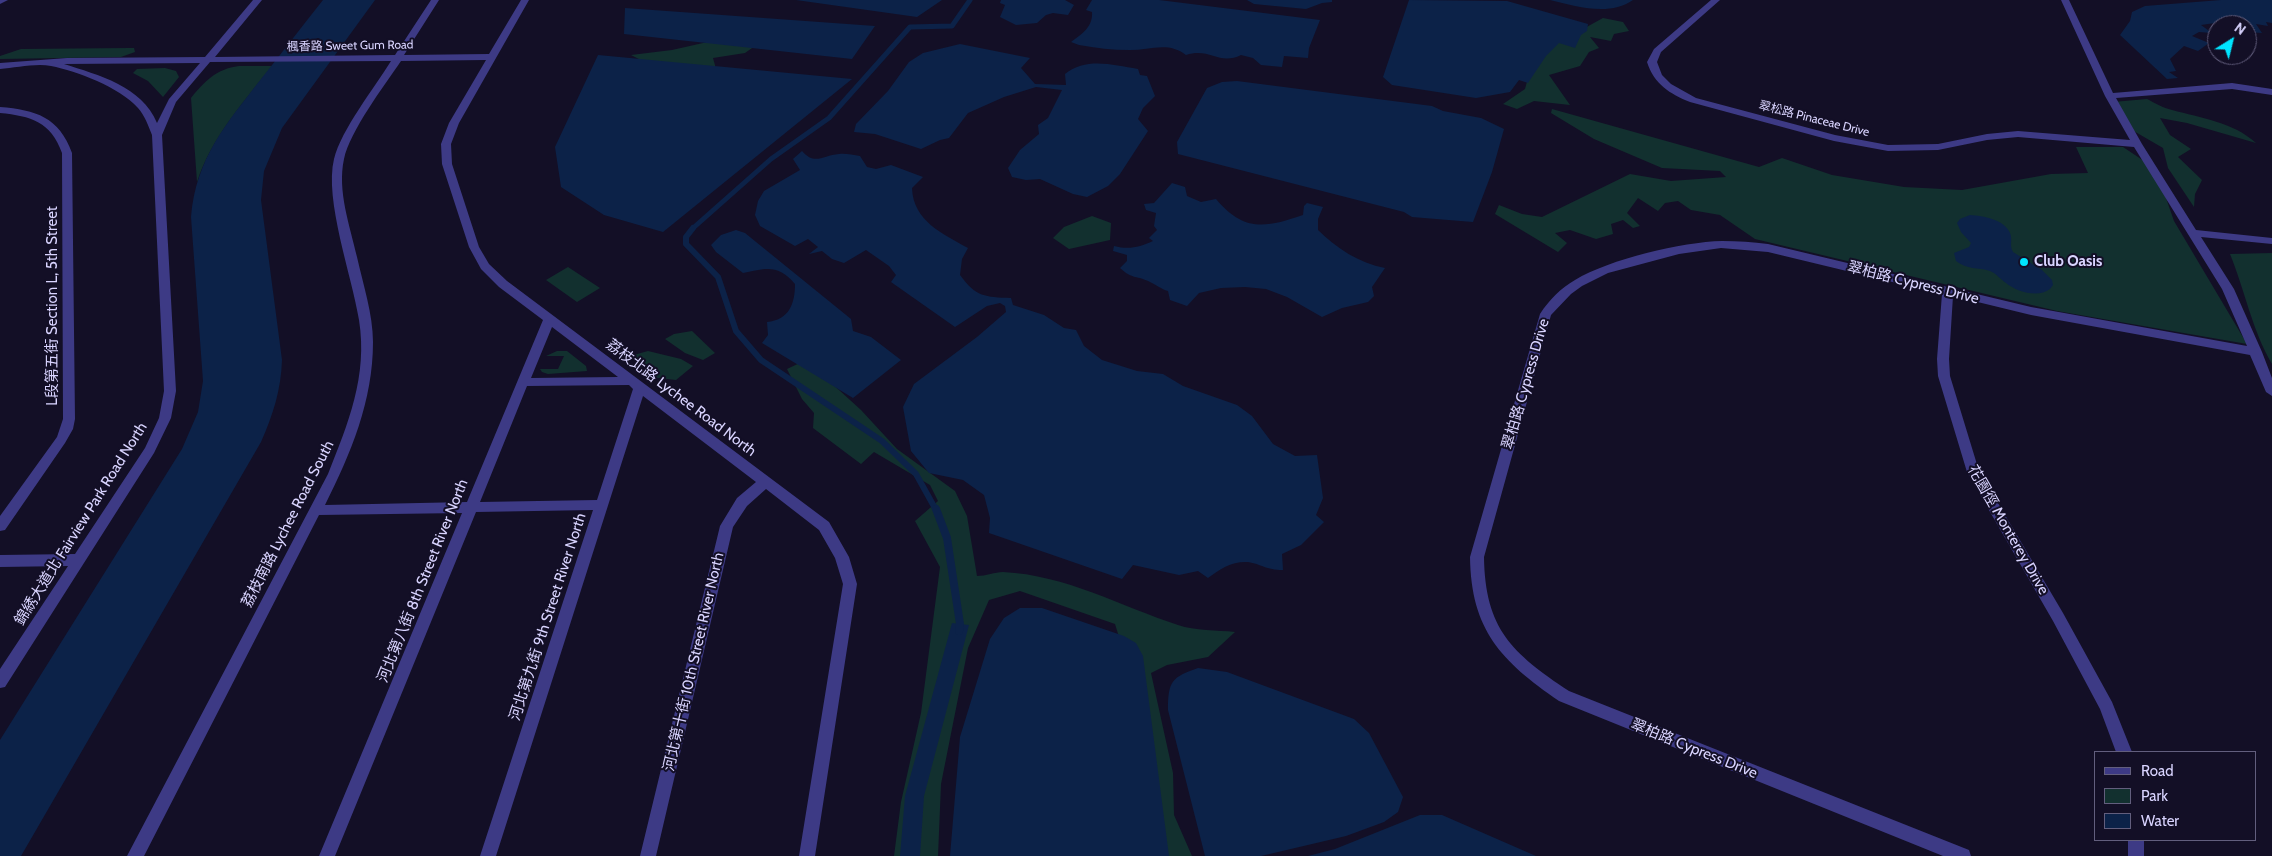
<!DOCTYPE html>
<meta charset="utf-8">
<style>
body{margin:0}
#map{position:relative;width:2272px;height:856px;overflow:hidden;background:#130f26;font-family:Cabin,sans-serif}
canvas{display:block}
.legend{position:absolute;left:2094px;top:751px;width:162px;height:90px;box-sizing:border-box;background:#130f26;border:1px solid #625e7d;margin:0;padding:6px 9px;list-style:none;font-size:15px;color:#d9d4ff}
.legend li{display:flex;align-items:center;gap:10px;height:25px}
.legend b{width:25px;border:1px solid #625e7d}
.north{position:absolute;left:2207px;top:15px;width:50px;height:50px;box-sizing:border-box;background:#130f26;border:1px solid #625e7d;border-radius:50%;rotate:36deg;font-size:14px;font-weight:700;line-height:20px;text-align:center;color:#d9d4ff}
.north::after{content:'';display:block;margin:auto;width:18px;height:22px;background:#00e5ff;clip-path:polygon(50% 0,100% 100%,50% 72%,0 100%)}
</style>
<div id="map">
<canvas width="2272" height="856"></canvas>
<ul class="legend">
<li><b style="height:6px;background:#3d3a85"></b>Road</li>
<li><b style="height:14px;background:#12302f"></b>Park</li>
<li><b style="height:14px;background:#0c2248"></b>Water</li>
</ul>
<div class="north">N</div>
</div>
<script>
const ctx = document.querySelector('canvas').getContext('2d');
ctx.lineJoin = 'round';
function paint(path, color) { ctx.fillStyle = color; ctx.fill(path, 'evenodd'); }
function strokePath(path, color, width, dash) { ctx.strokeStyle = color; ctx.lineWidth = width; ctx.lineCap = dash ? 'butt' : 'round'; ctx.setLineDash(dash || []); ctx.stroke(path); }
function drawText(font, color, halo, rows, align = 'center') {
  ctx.font = font + ' Cabin,"Noto Sans TC",sans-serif'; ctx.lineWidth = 4; ctx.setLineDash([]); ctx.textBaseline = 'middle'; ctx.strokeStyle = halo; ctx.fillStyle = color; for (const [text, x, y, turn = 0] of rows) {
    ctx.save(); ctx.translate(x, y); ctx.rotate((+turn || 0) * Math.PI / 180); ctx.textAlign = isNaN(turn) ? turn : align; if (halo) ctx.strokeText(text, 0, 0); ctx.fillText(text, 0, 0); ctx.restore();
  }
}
paint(new Path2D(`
 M1603,18L1623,22L1629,31L1614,34L1611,41L1590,37L1599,48L1589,52L1580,66L1549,75L1570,105L1534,101L1517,109L1503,104L1525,89L1532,63L1541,52Z
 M743,34H772L745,53L713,58L718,76L670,75L631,55L672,50Z
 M130,48H134L135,52L121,57L0,59V56L21,49Z
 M239,66H272C243,103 212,137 197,182L191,98C205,81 216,69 239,66Z
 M165,68L176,71L179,77L163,97L148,81L133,73L137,69Z
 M2147,99C2155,103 2163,108 2172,110C2201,118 2233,122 2256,143L2187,123L2160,118L2170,135L2191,149L2178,157L2202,180L2195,194L2194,207L2168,168L2163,148L2132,130L2113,102Z
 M1552,109L1759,167L1782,158L1832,175L1904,187L1962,190L2051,174L2088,173L2076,147H2123L2144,161L2159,178L2174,221L2247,344L2057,311L1755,239L1720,215L1691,210L1678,201L1665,203L1658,211L1638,198L1627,213L1640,226L1633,228L1623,220L1611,224L1613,234L1596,239L1570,230L1555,233L1567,243L1558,252L1495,214L1499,205L1522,214L1542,217L1630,174L1671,181L1726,177L1720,171L1662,168L1594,139L1551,113Z
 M1092,216L1111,223L1110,240L1069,249L1053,238L1064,227Z
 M2272,253V364C2252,330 2245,291 2230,254Z
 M568,267L600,288L577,302L546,280Z
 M692,331L715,353L703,360L685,353L665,339L674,334Z
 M557,351H567L586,366L587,371L548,374L542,372L540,369H558L564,356H546Z
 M648,351L681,359L693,366L676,380L649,377L630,356Z
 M806,360L861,410L897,449L955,491L967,516L977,576C986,576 995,572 1003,572C1066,575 1120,606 1178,625C1195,631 1217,630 1235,632L1208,657L1167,665L1151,673L1173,773L1174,815L1192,856H1163L1124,653L1115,624L1020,591L989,600L968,648L941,784L938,856H894L901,802L921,713L940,567L915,521L938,501L930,485L874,452L861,464L813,428L814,413L802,399L787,369Z`), '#12302f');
paint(new Path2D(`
 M323,0H375L282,128L264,171L261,200L282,360C281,390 273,415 261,442L21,856H0V740L182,449L198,412L203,381L191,217C196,158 226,124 261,79C282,53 302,26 323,0Z
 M796,0H942L917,17Z
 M1001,0H1065L1074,5L1068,15L1053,13L1046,15L1037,23L1016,25L1000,17L1005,5L1000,3Z
 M1092,0H1159L1320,20L1309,48L1308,58L1284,56L1282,67L1261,65L1253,58L1241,55C1219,66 1210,47 1186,55C1169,41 1149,50 1130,50C1112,50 1096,48 1079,45L1071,42C1082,34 1093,27 1092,12L1086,10Z
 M1247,0H1332V2L1322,3L1306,9L1254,4Z
 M1409,0L1507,1L1588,24L1587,31L1581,35L1575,48L1559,43L1546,56L1528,83L1519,80L1510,92L1476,98L1392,85L1383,77Z
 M1550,0H1633C1609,17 1576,6 1550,0Z
 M2221,0H2272V23L2266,22L2268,26L2256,24L2262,33L2247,32V25L2215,23L2201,25L2212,33L2199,32L2192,36L2209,43L2198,51L2184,46L2170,59L2176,71L2169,72L2178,78L2167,79L2120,35L2130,21L2132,12L2145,6Z
 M625,8L875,26L852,59L624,34Z
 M960,44L1030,58L1021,68L1035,84L1066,85L1065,74C1086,57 1113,65 1138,69L1140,75L1147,76L1155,96L1143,108L1138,119L1148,131L1120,174L1108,186L1087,197L1073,194L1040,179L1026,180L1012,177L1008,168L1020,150L1039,134L1038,125L1048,118L1062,90L1036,87L1004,97L968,113L949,138L940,140L921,149L875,134L854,132L856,124L888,91L909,62L923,53Z
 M598,55L852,79L663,232L604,215L561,187L555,147Z
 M1237,81L1432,106L1443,111L1481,118L1504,129L1492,172L1473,222L1412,217L1404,212L1178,154L1177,142L1207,88L1222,82Z
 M802,151C815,166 823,155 839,154C845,153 853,155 860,156L867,167L876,169L891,165L923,177L912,188C913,221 943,234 968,248L962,259L960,275C976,297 985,297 1011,298L1013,305L1044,315L1064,328L1076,330L1084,346L1102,360L1137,371L1163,374L1183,386L1237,405L1252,416L1273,444L1295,456L1317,455L1323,498L1316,515L1324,522L1301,545L1282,554L1283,570C1266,570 1261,564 1248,562C1232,561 1220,569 1208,578L1198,571L1179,575L1133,565L1122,579L989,533L990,518L984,495L963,480L929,473L911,451L903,407L914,384L977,337L1006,312L1005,306L1000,303L987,306L955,327L891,282L896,275L889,266L866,250L844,263L832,259L822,251L809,254L818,247L808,239L795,246L760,226L755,215L758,201L764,191L800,170L793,159Z
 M1172,183L1185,187L1187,196L1201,202L1216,199C1244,232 1265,228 1303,215L1304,206L1307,203L1323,207L1318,219V230C1336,248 1359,263 1385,268L1372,287L1374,296L1368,302L1342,308L1322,317L1287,297L1266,289L1245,287L1221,288L1199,293L1187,306L1170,300L1168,291C1161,289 1157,285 1150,282C1137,275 1133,280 1120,268L1127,261V255L1113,251L1114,246C1129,250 1140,247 1153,241L1149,238L1157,230L1154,226L1156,213L1146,210L1144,204L1154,203Z
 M1970,215C1983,216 2004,219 2010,233C2013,240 2009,245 2013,252L2042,270L2052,280L2053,285L2050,289C2038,298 2017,292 2006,283C2000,279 1997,274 1990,271C1978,267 1967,270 1956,261L1954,253L1969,247L1971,243L1961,232L1957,223L1960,219Z
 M736,230L745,233L851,319L853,331L871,337L901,360L853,398L762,343L768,335L767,322C789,320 795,304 795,284C778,264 767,268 743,273L716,252L711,245L721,235Z
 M1020,608H1042L1124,636L1136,643L1143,656L1169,856H950L960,737L990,639L1004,618Z
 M952,623L969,625L924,796L920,856H900L905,796Z
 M1198,668L1227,672L1354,719L1369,733L1403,797L1398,812L1384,822L1346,836L1261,856H1205L1168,710C1168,681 1172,677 1198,668Z
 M1420,815H1442L1536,856H1308L1335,849Z`), '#0c2248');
strokePath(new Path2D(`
 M692,229L771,159L829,118L910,27L952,26L970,0`), '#0c2248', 5);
strokePath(new Path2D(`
 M693,228L686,237V244L718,277L736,331L761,360L882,441L916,474L936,510`), '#0c2248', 6);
strokePath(new Path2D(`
 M936,509L947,538L960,624L959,631`), '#0c2248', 8);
paint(new Path2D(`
 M0,0H8L0,4Z
 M253,0H262L215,57L395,55L431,0H439L404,55L489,54L521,0H529L459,123L451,144L452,164L479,247L489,264L507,281L829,522L849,557L857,584L815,856H799L843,584L835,558L819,530L766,489L747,506L733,527L656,856H640L720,526L737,498L756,482L643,396L496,856H480L593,510L476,512L335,856H319L462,513L319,515L144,856H127L328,474C348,424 368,376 359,320C352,276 324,200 334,159C341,130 375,87 391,61L210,62L176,102L162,135L176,391L171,418L154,453L5,687L0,688V669L68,566L0,567V555L75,554L145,448L159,418L164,391L152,135C148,125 145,116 138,108C119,87 77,71 51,66C36,63 15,68 0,69V63L67,58L205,57ZM486,60L449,123L441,144L442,164L469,247L481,269L499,287L543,320L467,502L325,505C351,453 373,401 373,342C373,314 363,284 357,257C350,226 337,191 344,159C350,131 384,86 401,61ZM200,63L169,99L157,123C142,86 98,75 64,64ZM552,327L618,377L531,378ZM629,385L633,389L597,500L480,502L527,386Z
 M1711,0H1720L1661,52L1657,62L1662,75L1671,84L1696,98L1835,135L1888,145L1938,144L1987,134L2018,131L2130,140L2105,96L2061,0H2069L2113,93L2232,83L2272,89V95L2232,89L2116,98L2142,144L2196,230L2272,238V244L2201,237L2234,289L2262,352L2272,378V396L2266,392L2250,355L2031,315L1953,296L1949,359L1950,376L1979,471L2063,613L2112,702L2132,752H2116L2100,709L2053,621L1967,472L1938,376L1937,359L1942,294L1768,252L1721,248L1679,254L1608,273L1582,286L1571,294L1551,315L1484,557C1485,629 1512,653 1569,691L1969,850L1971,856H1943L1559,701C1501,661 1471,630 1470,557L1540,314C1549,300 1561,288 1575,280C1610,259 1682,242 1722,241C1738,241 1753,242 1768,244L2031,307L2247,346L2222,289L2134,147L2018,137L1987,140L1938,150L1888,151L1834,141L1690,102C1670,94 1654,84 1647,62L1654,49Z
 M0,107C36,110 59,117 72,153L75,419L73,429L65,443L5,530L0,531V516L57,437L63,419L62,153C51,122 31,116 0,113Z
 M2128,840H2144V856H2128Z`), '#3d3a85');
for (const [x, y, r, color] of [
 [2024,262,5,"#00e5ff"]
]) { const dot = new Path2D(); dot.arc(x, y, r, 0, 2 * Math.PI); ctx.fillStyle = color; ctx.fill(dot); strokePath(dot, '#130f26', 2); }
drawText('12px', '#d9d4ff', '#130f26', [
 ["楓香路 Sweet Gum Road",350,46,-1],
 ["翠松路 Pinaceae Drive",1814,119,14]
]);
drawText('bold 15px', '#d9d4ff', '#130f26', [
 ["Club Oasis",2034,262]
], 'left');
drawText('15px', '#d9d4ff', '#130f26', [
 ["翠柏路 Cypress Drive",1913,283,14],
 ["L段第五街 Section L, 5th Street",53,306,-90],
 ["翠柏路 Cypress Drive",1526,384,-74],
 ["荔枝北路 Lychee Road North",681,398,37],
 ["錦綉大道北 Fairview Park Road North",81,524,-58],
 ["荔枝南路 Lychee Road South",288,524,-63],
 ["花園徑 Monterey Drive",2008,530,60],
 ["河北第八街 8th Street River North",423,581,-68],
 ["河北第九街 9th Street River North",548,617,-72],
 ["河北第十街 10th Street River North",694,662,-77],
 ["翠柏路 Cypress Drive",1694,749,22]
]);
</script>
